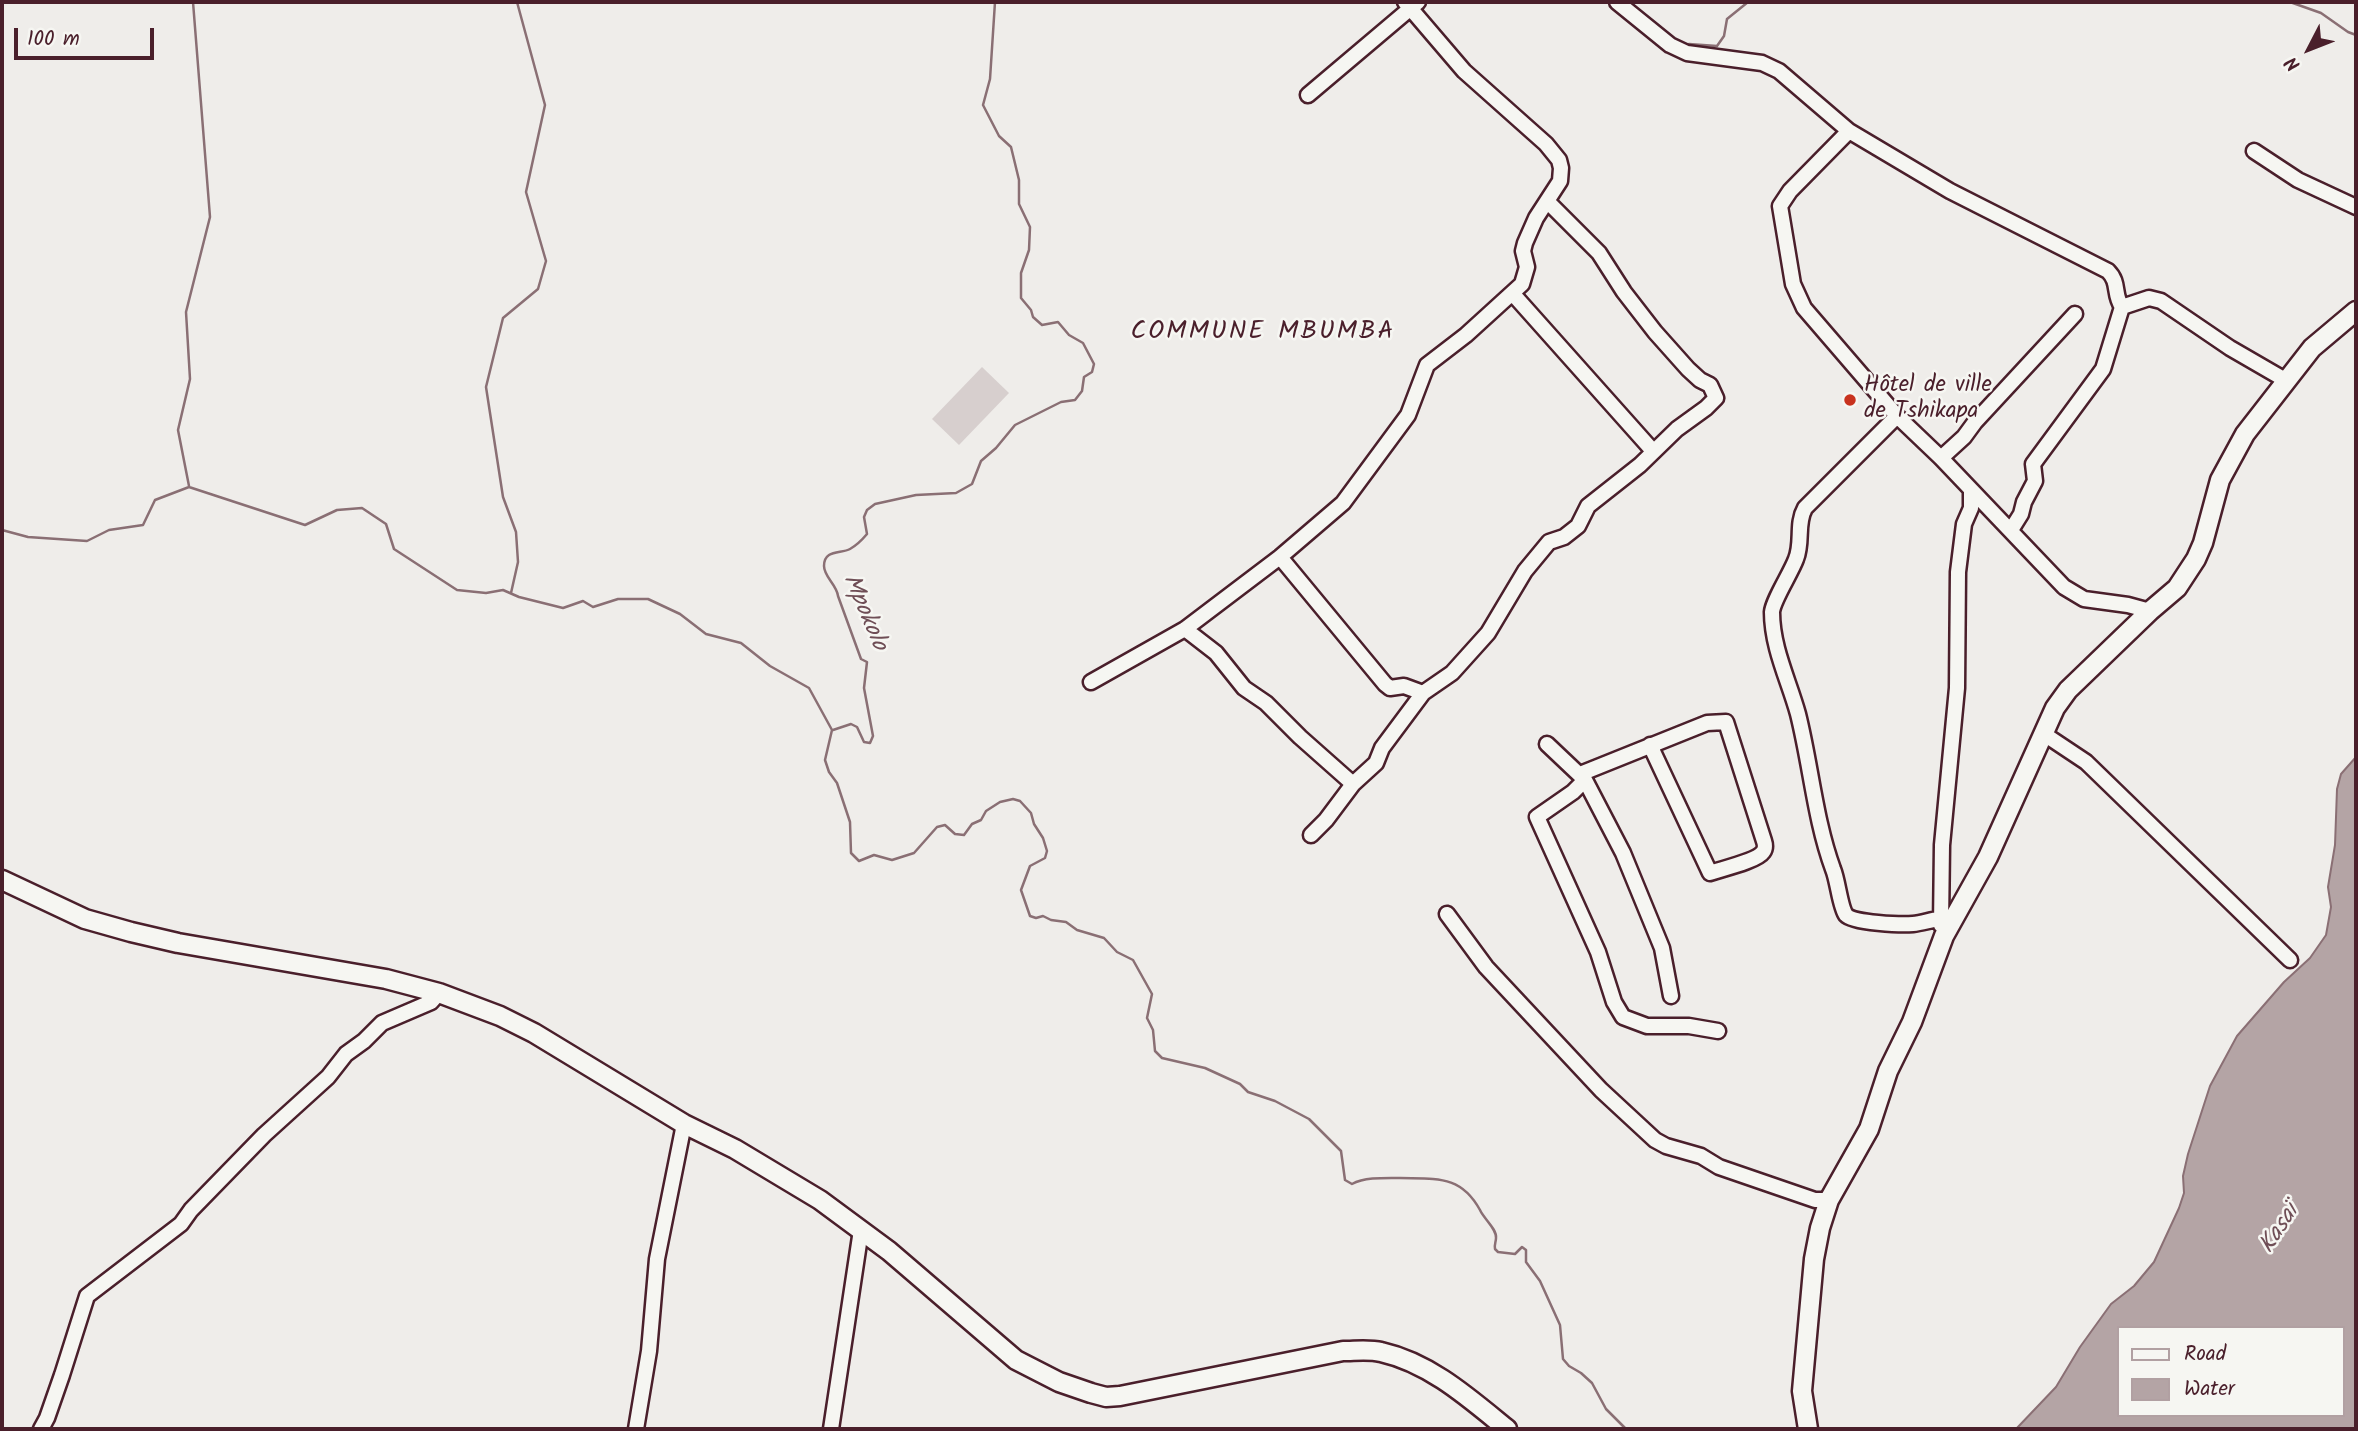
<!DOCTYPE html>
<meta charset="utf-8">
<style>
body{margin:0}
#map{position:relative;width:2358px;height:1431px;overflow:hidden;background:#efedea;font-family:Kalam,sans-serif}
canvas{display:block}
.frame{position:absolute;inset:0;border:4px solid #4a1f2b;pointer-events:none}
.legend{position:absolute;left:2117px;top:1326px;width:228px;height:91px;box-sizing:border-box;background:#f6f6f2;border:2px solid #b1a0a2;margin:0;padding:9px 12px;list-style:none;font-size:21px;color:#4a1f2b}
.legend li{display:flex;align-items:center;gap:14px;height:35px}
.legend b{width:35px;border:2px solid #b1a0a2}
.north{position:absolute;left:2274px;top:14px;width:70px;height:70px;-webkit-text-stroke:5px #f6f6f2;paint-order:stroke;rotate:228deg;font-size:19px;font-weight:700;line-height:28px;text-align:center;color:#4a1f2b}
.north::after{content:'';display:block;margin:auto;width:24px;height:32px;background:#4a1f2b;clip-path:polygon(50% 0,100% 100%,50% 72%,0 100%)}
.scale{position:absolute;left:14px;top:28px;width:140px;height:32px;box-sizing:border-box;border:4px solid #4a1f2b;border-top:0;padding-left:9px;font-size:21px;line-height:24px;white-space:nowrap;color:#4a1f2b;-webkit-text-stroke:5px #f6f6f2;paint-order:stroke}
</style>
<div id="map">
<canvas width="2358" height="1431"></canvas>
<div class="frame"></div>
<ul class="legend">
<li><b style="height:9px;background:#f6f6f2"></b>Road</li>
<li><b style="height:19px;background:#b4a4a5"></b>Water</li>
</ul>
<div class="north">N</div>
<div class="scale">100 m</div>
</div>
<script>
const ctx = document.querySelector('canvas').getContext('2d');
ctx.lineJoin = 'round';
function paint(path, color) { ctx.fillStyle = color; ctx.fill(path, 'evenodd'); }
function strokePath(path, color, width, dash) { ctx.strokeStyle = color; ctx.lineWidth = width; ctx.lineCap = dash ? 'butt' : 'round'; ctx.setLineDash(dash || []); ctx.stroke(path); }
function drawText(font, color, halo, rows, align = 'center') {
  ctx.font = font + ' Kalam,sans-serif'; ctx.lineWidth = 5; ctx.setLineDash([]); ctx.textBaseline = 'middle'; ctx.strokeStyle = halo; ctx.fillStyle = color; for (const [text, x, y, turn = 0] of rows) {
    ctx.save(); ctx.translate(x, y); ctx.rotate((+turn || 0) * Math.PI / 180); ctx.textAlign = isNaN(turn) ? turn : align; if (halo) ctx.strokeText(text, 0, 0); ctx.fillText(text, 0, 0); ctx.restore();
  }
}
paint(new Path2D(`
 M982,367L1009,393L959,445L932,419Z`), '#d7cfce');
const water = new Path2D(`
 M2356,757V1429H2016L2056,1387L2080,1347L2111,1304L2134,1286L2154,1262L2179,1208L2184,1193L2183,1176L2188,1154L2210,1086L2237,1036L2284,982L2310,958L2326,935L2331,907L2328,887L2335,845L2337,789L2341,774ZM2118,1328H2342V1415H2118Z`);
paint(water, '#b4a4a5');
strokePath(water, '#8a6f74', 2);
strokePath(new Path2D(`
 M2290,2L2321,13L2348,32L2356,35
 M1689,44L1717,46L1724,36L1727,19L1748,2
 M189,486L178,430L190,379L186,312L210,217L193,2
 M2,530L28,537L87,541L109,530L143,525L155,500L189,487L305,525L337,510L362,508L386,524L394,549L457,590L486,593L503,590L519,597L563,608L583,601L593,607L618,599H648L680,614L706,634L741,643L770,666L809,688L832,730L825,760L829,772L837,783L850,822L851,853L859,861L874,855L892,860L914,853L937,827L945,825L955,834L964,835L972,824L981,820L986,811L1000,802L1013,799L1020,801L1031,813L1034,824L1043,838L1047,851L1045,858L1030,866L1021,890L1030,916L1036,918L1043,916L1051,920L1066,922L1077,930L1104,938L1117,952L1133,960L1152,994L1147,1018L1153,1030L1155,1051L1162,1058L1205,1068L1240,1084L1248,1092L1275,1101L1309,1119L1341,1151L1345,1180L1352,1184C1365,1177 1385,1178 1400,1178C1437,1179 1461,1175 1480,1210C1484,1219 1497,1229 1496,1238C1496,1242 1494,1245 1495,1249L1498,1252L1515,1254L1522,1247L1526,1250V1262L1540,1281L1560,1325L1563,1359L1569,1366L1581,1373L1592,1383L1606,1409L1626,1429
 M511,593L518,562L516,532L503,497L486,387L503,318L538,289L546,261L526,192L545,105L517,2
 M833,730L851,724L857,727L864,742L870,743L873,736L864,688L867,662L861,659L838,596C837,585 824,577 824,566C824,549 841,554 850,549C857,545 862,540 867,534L864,517L867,510L875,504L916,495L956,493L972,484L981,461L996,448L1015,425L1061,402L1075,400L1082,391L1084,377L1092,372L1094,364L1083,343L1069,335L1058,322L1042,325L1033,317L1031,310L1021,298V273L1029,250L1030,227L1019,204V180L1011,147L999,136L983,105L990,79L995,2`), '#8a6f74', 2.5);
const minor = new Path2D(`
 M1617,2L1670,45L1687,53L1762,63L1779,71L1849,131L1950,191L2108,271C2120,283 2113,294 2122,307L2149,298L2161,301L2230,348L2287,381
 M1308,95L1418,2
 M1849,131L1790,191L1780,206L1793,284L1804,308L1897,416L1941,458L2064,587L2084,599L2128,605L2150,611
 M2254,151L2298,180L2356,207
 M1513,294L1653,451
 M1897,416L1805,508C1796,524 1803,542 1796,559C1791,573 1773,600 1772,612C1772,648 1789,681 1798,714C1811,766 1815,820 1833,869C1838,881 1840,907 1846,915C1853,923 1902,925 1913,924C1922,923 1931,920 1939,919
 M1941,458L1964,437L1975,422L2075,314
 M2011,530L2021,514L2024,502L2035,481L2033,464L2103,369L2122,307
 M1280,557L1385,684L1390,688L1404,686L1423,693
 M1185,629L1216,653L1244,688L1266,703L1300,737L1353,784
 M1091,682L1185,629L1280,557L1343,503L1408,415L1427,365L1466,335L1522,284L1527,267L1523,251L1525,243L1536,218L1560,181L1561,168L1559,160L1546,144L1464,71L1405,2
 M2044,734L2086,762L2290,960
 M1547,744L1585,780L1623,853L1662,948L1671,996
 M1580,774L1707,723L1726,722L1764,841C1765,844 1766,848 1763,852C1757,861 1721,869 1710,873L1650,745
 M1585,780L1573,792L1537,817L1598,952L1614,1002L1623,1017L1647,1026H1689L1718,1031
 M1311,835L1326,820L1353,784L1376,763L1382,748L1423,693L1452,673L1488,633L1525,571L1549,542L1564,537L1578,526L1588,506L1640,465L1677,429L1706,408L1716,398L1710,385L1700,380L1688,369L1655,332L1624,292L1599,253L1547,201
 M1447,914L1486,967L1601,1090L1655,1140L1666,1146L1701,1156L1719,1167L1815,1200H1829
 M1941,925L1942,845L1957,688L1958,572L1964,524L1971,508V492
 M41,1429L47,1418L62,1375L87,1296L181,1224L191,1210L264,1135L328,1077L346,1054L364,1041L382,1023L431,1002L439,993
 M636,1429L649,1351L657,1259L684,1124
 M831,1429L861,1230`);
const major = new Path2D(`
 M2,880L85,919L131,932L178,943L386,979L439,993L500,1016L534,1033L684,1124L735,1149L820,1200L889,1251L1016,1360L1059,1382L1091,1393L1106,1397L1120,1396L1343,1351C1355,1351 1369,1349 1381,1352C1430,1363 1469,1398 1507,1429
 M1808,1429L1802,1391L1814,1259L1820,1228L1829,1200L1869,1129L1888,1071L1912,1022L1944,936L1988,857L2055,708L2068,690L2150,611L2177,588L2196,559L2203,543L2220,480L2245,434L2312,348L2356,311`);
strokePath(minor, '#4a1f2b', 19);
strokePath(major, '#4a1f2b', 23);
strokePath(minor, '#f6f6f2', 14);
strokePath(major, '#f6f6f2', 18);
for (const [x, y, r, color] of [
 [1850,400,7,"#c8321e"]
]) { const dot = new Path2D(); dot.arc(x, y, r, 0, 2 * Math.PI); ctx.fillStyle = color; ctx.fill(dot); strokePath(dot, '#f6f6f2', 2.5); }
drawText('23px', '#4a1f2b', '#f6f6f2', [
 ["Hôtel de ville",1864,387],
 ["de Tshikapa",1864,413]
], 'left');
drawText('italic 24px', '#6f4e56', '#f6f6f2', [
 ["Mpokolo",863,613,67],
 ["Kasaï",2281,1230,-57]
]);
ctx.letterSpacing = '2px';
drawText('26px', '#4a1f2b', '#f6f6f2', [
 ["COMMUNE MBUMBA",1263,334]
]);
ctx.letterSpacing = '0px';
</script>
